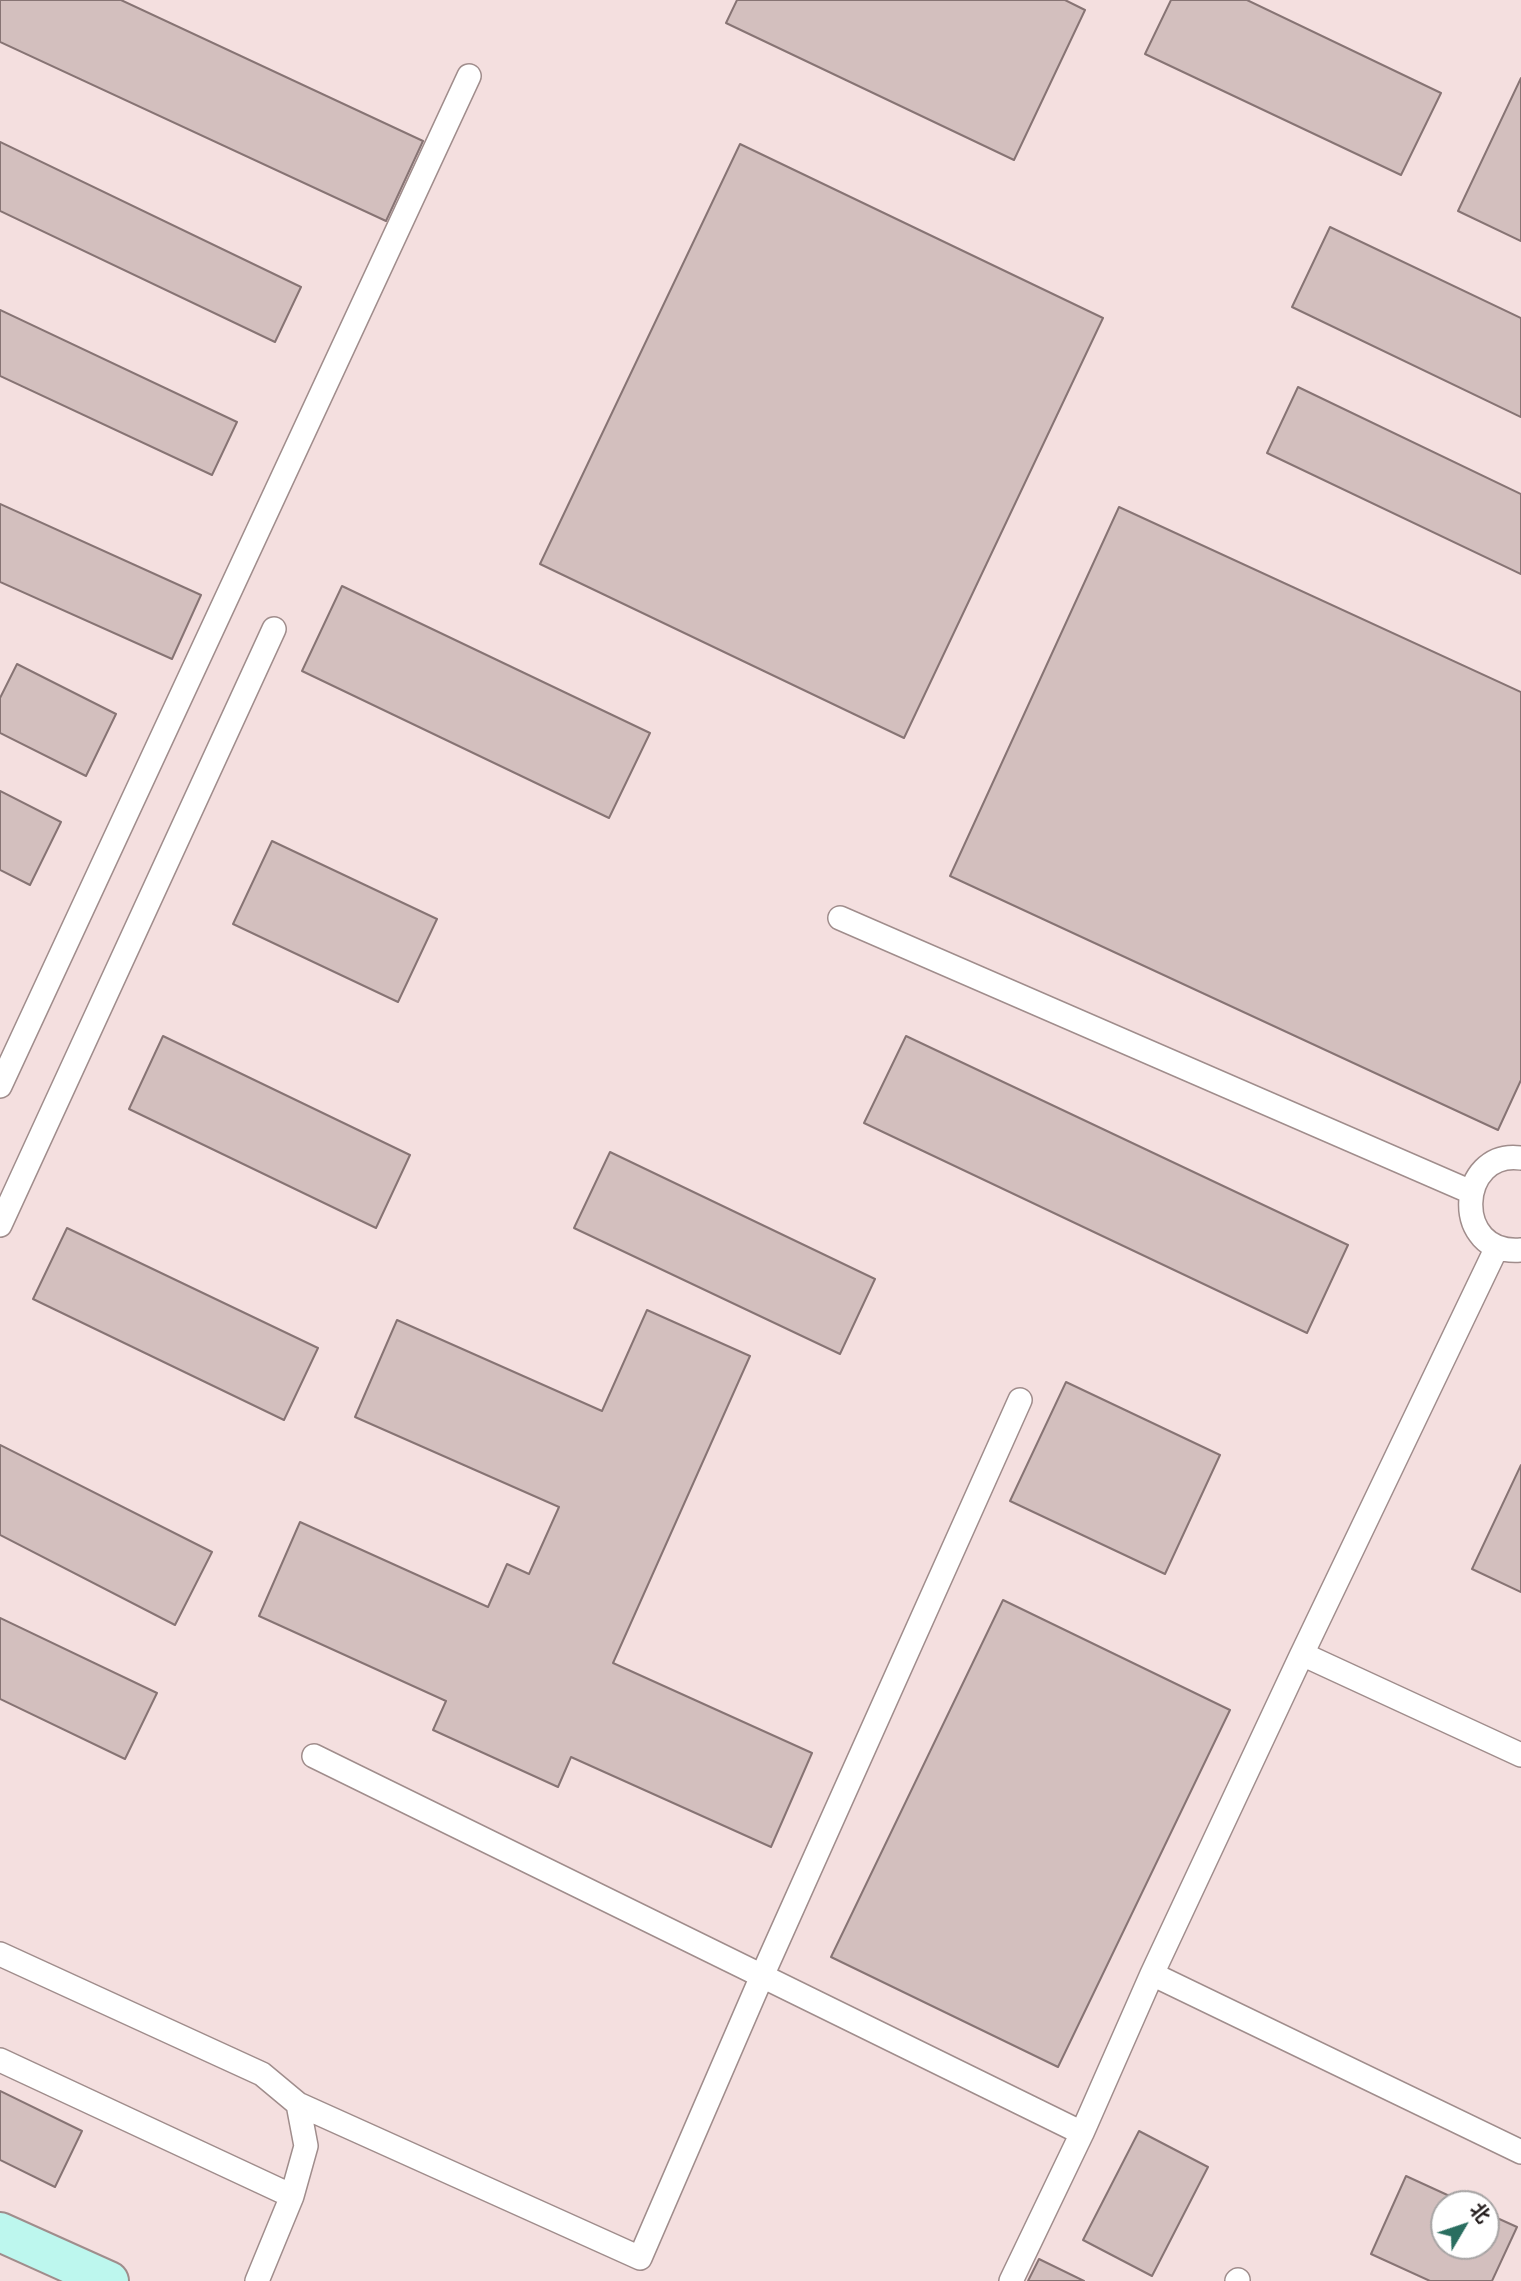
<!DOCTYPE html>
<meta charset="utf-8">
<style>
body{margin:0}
#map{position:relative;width:1521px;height:2281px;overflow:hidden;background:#f4dfdf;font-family:"Nunito Sans","Noto Sans SC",sans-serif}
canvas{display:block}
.north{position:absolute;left:1430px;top:2190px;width:70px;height:70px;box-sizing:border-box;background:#fff;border:2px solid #a7a4a4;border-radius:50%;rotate:51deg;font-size:19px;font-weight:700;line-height:28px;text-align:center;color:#231c1c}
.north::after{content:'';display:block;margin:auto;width:24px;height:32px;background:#2a6e60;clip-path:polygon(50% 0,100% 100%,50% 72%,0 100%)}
</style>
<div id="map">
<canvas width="1521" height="2281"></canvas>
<div class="north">北</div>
</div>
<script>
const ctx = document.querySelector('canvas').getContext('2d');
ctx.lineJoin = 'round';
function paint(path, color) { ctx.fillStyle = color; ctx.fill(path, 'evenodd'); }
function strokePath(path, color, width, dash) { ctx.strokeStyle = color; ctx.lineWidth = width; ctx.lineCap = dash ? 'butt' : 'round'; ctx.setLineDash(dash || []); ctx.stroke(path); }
const building = new Path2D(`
 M0,0H121L423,141L386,221L0,42Z
 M737,0H1065L1085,10L1014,160L726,23Z
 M1171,0H1247L1441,93L1401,175L1145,54Z
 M1521,78V241L1458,211Z
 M0,142L301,287L275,342L0,211Z
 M740,144L1103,318L904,738L540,564Z
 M1330,227L1521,318V417L1292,307Z
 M0,310L237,422L212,475L0,376Z
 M1298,387L1521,494V574L1267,453Z
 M0,504L201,595L172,659L0,582Z
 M1119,507L1521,692V1080L1498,1130L950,876Z
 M342,586L650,733L609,818L302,671Z
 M17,664L116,714L86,776L0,733V698Z
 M0,791L61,822L30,885L0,870Z
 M272,841L437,919L398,1002L233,924Z
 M163,1036L410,1155L376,1228L129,1109Z
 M906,1036L1348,1245L1307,1333L864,1123Z
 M610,1152L875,1279L840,1354L574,1228Z
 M67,1228L318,1348L284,1420L33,1299Z
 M647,1310L750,1356L613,1663L812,1753L771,1847L571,1757L558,1787L433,1730L446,1701L259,1616L300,1522L488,1607L507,1564L529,1574L559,1507L355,1417L397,1320L602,1411Z
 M1066,1382L1220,1455L1165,1574L1010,1501Z
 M0,1445L212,1552L175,1625L0,1535Z
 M1521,1465V1592L1472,1569Z
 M1003,1600L1230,1710L1058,2067L831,1957Z
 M0,1618L157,1693L125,1759L0,1699Z
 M0,2091L82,2131L55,2187L0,2160Z
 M1139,2131L1208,2167L1152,2276L1083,2240Z
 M1406,2176L1467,2204H1444V2246H1486V2213L1517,2227L1492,2281H1430L1371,2254Z
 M1039,2259L1084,2281H1028Z`);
paint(building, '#d3bfbe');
strokePath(building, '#877474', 2);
const lane = new Path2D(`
 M840,918L1471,1192
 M0,1086L469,76
 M1521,1158C1457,1149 1451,1256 1521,1250
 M0,1225L274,629
 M1497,1247L1302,1654L1521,1755
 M314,1756L1082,2133
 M0,1954L262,2074L298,2104L306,2146L292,2196
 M1152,1974L1521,2152
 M0,2060L292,2196L257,2281
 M298,2104L640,2258L762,1976L1020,1400
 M1011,2281L1082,2133L1152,1974L1302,1654
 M1237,2281L1238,2280`);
const secondary = new Path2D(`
 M0,2232L109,2281`);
strokePath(lane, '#a08d8c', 26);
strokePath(secondary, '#a08d8c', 42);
strokePath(lane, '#fff', 23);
strokePath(secondary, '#bdf7ee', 38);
</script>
